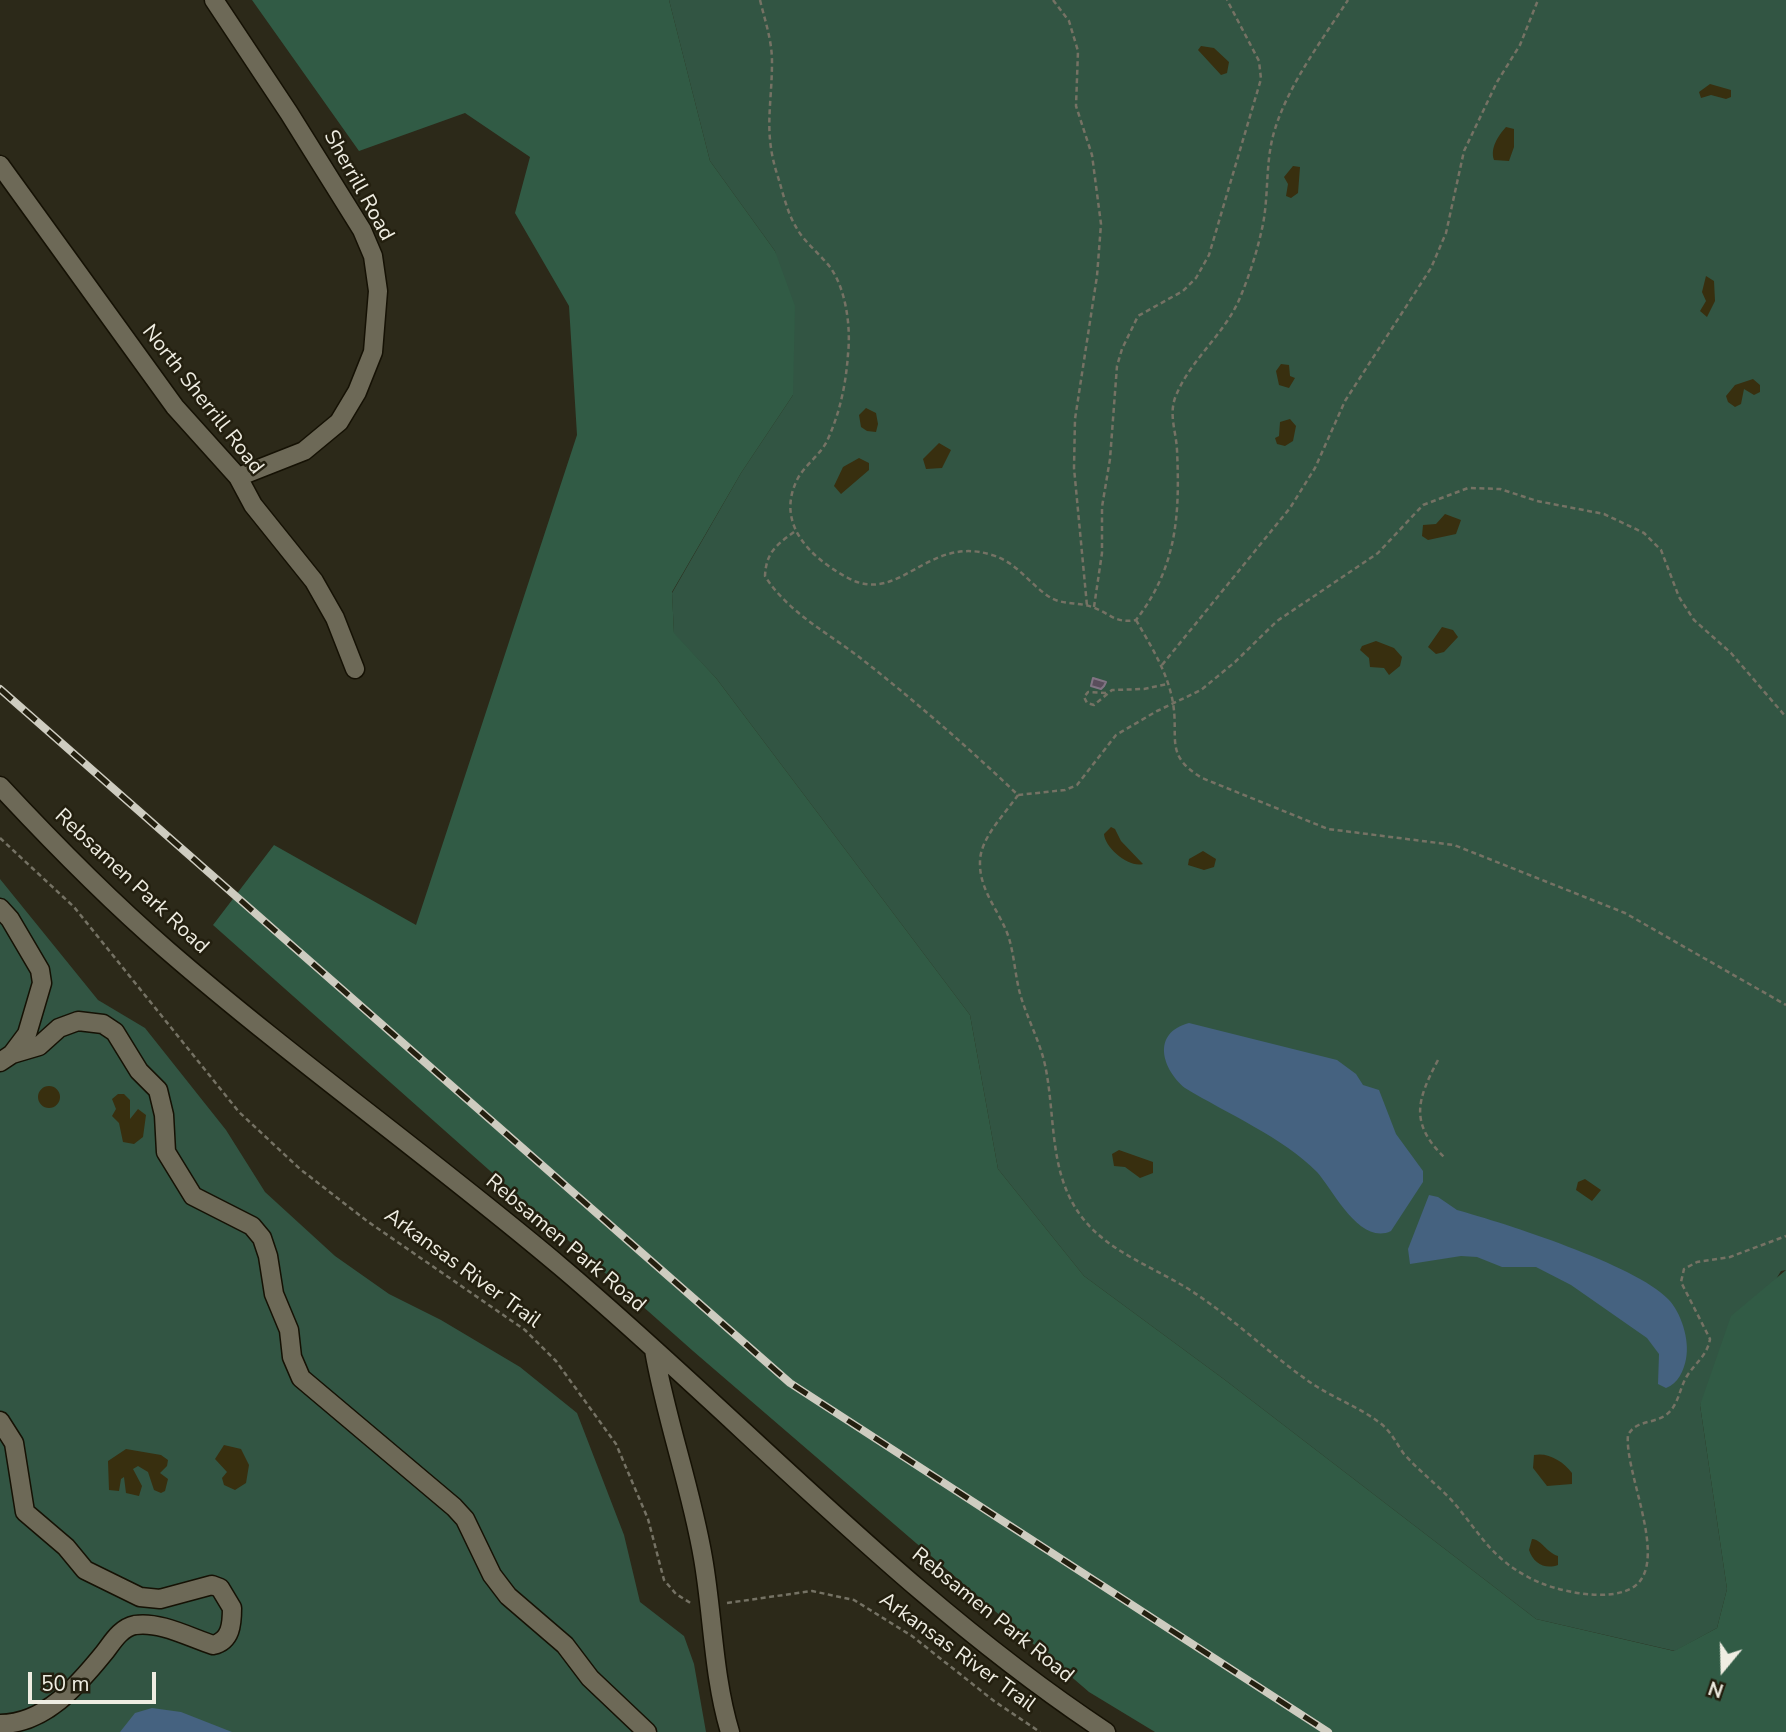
<!DOCTYPE html>
<style>
body{margin:0}
#map{position:relative;width:1786px;height:1732px;overflow:hidden;background:#2c2919;font-family:"Nunito Sans",sans-serif}
canvas{display:block}
.north{position:absolute;left:1688px;top:1634px;width:70px;height:70px;-webkit-text-stroke:5px #231f0f;paint-order:stroke;rotate:199deg;font-size:19px;font-weight:700;line-height:28px;text-align:center;color:#efede2}
.north::after{content:'';display:block;margin:auto;width:24px;height:32px;background:#efede2;clip-path:polygon(50% 0,100% 100%,50% 72%,0 100%)}
.scale{position:absolute;left:28px;top:1672px;width:128px;height:32px;box-sizing:border-box;border:4px solid #efede2;border-top:0;padding-left:9px;font-size:21px;line-height:24px;white-space:nowrap;color:#efede2;-webkit-text-stroke:5px #231f0f;paint-order:stroke}
</style>
<div id="map">
<canvas width="1786" height="1732"></canvas>
<div class="north">N</div>
<div class="scale">50 m</div>
</div>
<script>
const ctx = document.querySelector('canvas').getContext('2d');
ctx.lineJoin = 'round';
function paint(path, color) { ctx.fillStyle = color; ctx.fill(path, 'evenodd'); }
function strokePath(path, color, width, dash) { ctx.strokeStyle = color; ctx.lineWidth = width; ctx.lineCap = dash ? 'butt' : 'round'; ctx.setLineDash(dash || []); ctx.stroke(path); }
function drawText(font, color, halo, rows, align = 'center') {
  ctx.font = font + ' "Nunito Sans",sans-serif'; ctx.lineWidth = 5; ctx.setLineDash([]); ctx.textBaseline = 'middle'; ctx.strokeStyle = halo; ctx.fillStyle = color; for (const [text, x, y, turn = 0] of rows) {
    ctx.save(); ctx.translate(x, y); ctx.rotate((+turn || 0) * Math.PI / 180); ctx.textAlign = isNaN(turn) ? turn : align; if (halo) ctx.strokeText(text, 0, 0); ctx.fillText(text, 0, 0); ctx.restore();
  }
}
paint(new Path2D(`
 M669,0H1786V1270L1781,1271L1700,1405L1727,1589L1717,1628L1675,1651L1536,1619L1225,1380L1084,1276L998,1169L970,1015L716,678L674,634L672,593L741,473L793,395L775,251L710,161Z
 M0,879L98,1000L145,1028L226,1130L265,1192L335,1256L389,1294L441,1320L520,1367L577,1413L624,1535L640,1602L684,1636L694,1664L706,1732H0Z`), '#325543');
paint(new Path2D(`
 M252,0H669L710,161L775,251L795,306L793,395L741,473L672,592L674,633L716,678L970,1015L998,1169L1084,1276L1225,1380L1536,1619L1674,1651L1717,1628L1727,1589L1700,1405L1731,1316L1786,1270V1732H1155L1089,1692L693,1351L213,925L274,845L416,925L577,435L569,306L515,213L530,157L465,113L359,151Z`), '#315b45');
paint(new Path2D(`
 M1201,46L1214,48L1229,62L1227,73L1221,75L1198,50Z
 M1710,84L1731,90V97L1726,99L1711,95L1701,98L1699,92Z
 M1506,127L1514,129V147L1509,161L1494,160C1490,148 1498,136 1506,127Z
 M1293,166L1300,167L1298,193L1291,198L1286,196L1288,184L1284,177Z
 M1706,276L1714,281L1715,301L1707,317L1700,311L1706,301L1702,292Z
 M1281,364L1289,365L1290,376L1295,378L1289,388L1279,385L1276,371Z
 M1753,379L1760,385V392L1754,395L1744,389L1741,404L1735,407L1728,402L1726,396L1735,385Z
 M866,408L876,413L878,424L876,432L867,431L861,427L859,415Z
 M1290,419L1296,426L1293,441L1285,446L1277,444L1275,438L1279,436L1280,422Z
 M939,443L951,450L942,468L926,469L923,459Z
 M859,458L869,463V470L841,494L834,486L843,467Z
 M1445,514L1461,520L1456,534L1428,540L1422,536L1423,525L1436,524Z
 M1442,627L1453,630L1458,637L1444,652L1436,654L1428,647Z
 M1376,641L1394,648L1402,657L1400,666L1389,675L1384,668L1370,667L1369,658L1360,650L1362,646Z
 M1111,827L1115,829L1121,841L1143,864C1129,868 1105,848 1104,834Z
 M1203,851L1216,859L1214,867L1204,870L1188,865L1189,859Z
 M38 1097a11 11 0 1 1 22 0a11 11 0 1 1-22 0Z
 M118,1094H124L130,1100V1119L138,1109L146,1115L143,1137L134,1144L123,1142L119,1123L112,1116L116,1109L112,1099Z
 M1119,1150L1153,1162V1173L1140,1178L1125,1167L1114,1166L1112,1154Z
 M1585,1179L1601,1190L1592,1201L1576,1190L1578,1182Z
 M224,1445L241,1449L249,1465L246,1483L235,1490L224,1485L222,1478L227,1472L215,1459Z
 M126,1449L161,1455L168,1460L167,1466L160,1473L168,1479L165,1491L161,1493L154,1490L148,1472L138,1466L133,1469L142,1486L139,1496L126,1493L124,1477L121,1479L119,1491L109,1490L108,1461Z
 M1534,1455C1548,1452 1563,1461 1572,1473V1484L1547,1486L1533,1468Z
 M1532,1539C1542,1540 1546,1552 1558,1556V1565C1545,1570 1533,1563 1529,1550Z`), '#382f0f');
paint(new Path2D(`
 M1189,1023L1337,1060L1356,1074L1363,1085L1379,1090L1396,1134L1423,1171V1182L1391,1231C1360,1246 1333,1190 1317,1172C1284,1138 1226,1113 1185,1088C1162,1069 1151,1033 1189,1023Z
 M1429,1195L1438,1197L1457,1210C1504,1223 1636,1265 1668,1299C1681,1312 1690,1340 1686,1359C1684,1370 1678,1384 1666,1388L1658,1384L1659,1354L1647,1338L1571,1285L1536,1267H1502L1477,1257L1461,1256L1410,1264L1408,1249Z
 M152,1708L181,1712L232,1732H120L135,1713Z`), '#456280');
const building = new Path2D(`
 M1093,678L1106,682L1104,686L1101,689L1091,686Z`);
paint(building, '#5a4e5c');
strokePath(building, '#817483', 2);
const minor = new Path2D(`
 M214,0L289,113L362,230L373,256L378,291L373,352L357,392L339,422L304,451L238,477
 M0,165L175,407L238,477L253,505L314,581L335,618L355,669
 M0,786C53,843 108,899 167,950C294,1060 432,1158 561,1267C743,1421 906,1600 1106,1732
 M0,908L10,919L40,970L42,983L27,1034L12,1054
 M0,1062L12,1054L39,1046L59,1028L78,1021L103,1024L115,1032L139,1071L158,1090L164,1115L166,1152L193,1196L252,1226L262,1238L268,1256L274,1294L289,1330L292,1357L301,1378L454,1507L465,1519L492,1575L508,1596L565,1645L590,1678L647,1732
 M654,1350C666,1420 691,1487 703,1558C713,1615 713,1676 730,1732
 M0,1421L14,1443L25,1512L66,1547L85,1570L140,1597L160,1599L212,1585L220,1588L232,1608C232,1624 231,1641 213,1645C189,1637 159,1621 135,1625C120,1628 112,1643 104,1653C78,1685 45,1724 0,1724`);
strokePath(minor, '#151104', 21);
strokePath(new Path2D(`
 M760,0C765,21 772,40 772,62C772,106 763,132 778,177C783,193 787,212 796,227C804,242 819,253 830,267C846,289 851,327 848,354C846,384 840,413 827,441C820,455 806,464 798,478C774,524 811,558 848,578C900,606 927,534 992,555C1017,562 1030,585 1051,598C1064,605 1079,602 1092,607C1110,613 1115,624 1136,620C1177,567 1180,515 1177,450C1176,431 1169,416 1175,398C1189,361 1223,336 1239,300C1249,277 1258,249 1263,224C1269,193 1265,160 1275,129C1289,84 1322,40 1348,0
 M1053,0L1069,21L1078,51L1076,106L1092,155L1101,224L1097,276L1075,419L1074,468L1087,606
 M794,532C776,545 766,553 765,576C788,613 830,634 863,660C916,702 969,748 1018,795L1065,790L1077,785L1116,735L1157,711L1201,690L1235,662L1277,621L1378,553L1423,505L1468,488L1500,489L1537,501L1604,514L1644,533L1661,550L1679,597L1694,620L1731,653L1786,717
 M1094,607L1102,553V507L1110,459L1117,366L1122,349L1138,316L1183,291L1196,278L1209,255L1261,79L1259,61L1227,0
 M1136,620C1151,646 1168,673 1173,703C1179,739 1164,755 1202,778L1328,829L1454,845L1625,913L1786,1005
 M1162,665L1290,508L1315,468L1345,401L1431,268L1446,233L1464,151L1497,82L1520,45L1538,0
 M1106,693L1088,692L1084,697L1087,703L1094,705L1112,690L1144,689L1167,684
 M1018,795C1005,814 980,838 980,862C979,894 1005,916 1011,946C1015,963 1016,981 1021,997C1028,1020 1040,1042 1045,1065C1056,1116 1048,1172 1081,1216C1110,1255 1161,1269 1199,1296C1237,1322 1270,1354 1307,1380C1330,1397 1358,1406 1380,1423C1391,1431 1396,1443 1404,1454C1420,1472 1439,1486 1455,1504C1480,1534 1492,1558 1528,1577C1552,1591 1611,1604 1635,1586C1669,1560 1624,1472 1628,1435C1636,1420 1653,1424 1666,1415C1679,1405 1679,1389 1687,1376C1696,1362 1707,1356 1710,1339L1681,1282L1684,1269L1697,1262L1730,1257L1786,1236
 M0,838L74,907L239,1112L300,1169L367,1221L525,1330L556,1361L616,1444L648,1519L664,1580L676,1594L692,1604
 M1438,1060C1417,1100 1409,1123 1445,1158
 M727,1603L812,1591L854,1600L912,1636L994,1701L1040,1732`), '#757264', 2.5, [5, 3.5]);
strokePath(minor, '#6d6957', 18);
const rail = new Path2D(`
 M0,689L790,1383L1328,1732`);
strokePath(rail, '#ceccc0', 8);
strokePath(rail, '#231f0f', 5, [16]);
drawText('21px', '#efede2', '#231f0f', [
 ["Sherrill Road",358,186,61],
 ["North Sherrill Road",202,400,52],
 ["Rebsamen Park Road",131,882,43],
 ["Rebsamen Park Road",565,1244,40],
 ["Arkansas River Trail",462,1269,36],
 ["Rebsamen Park Road",992,1616,39],
 ["Arkansas River Trail",957,1653,36]
]);
</script>
